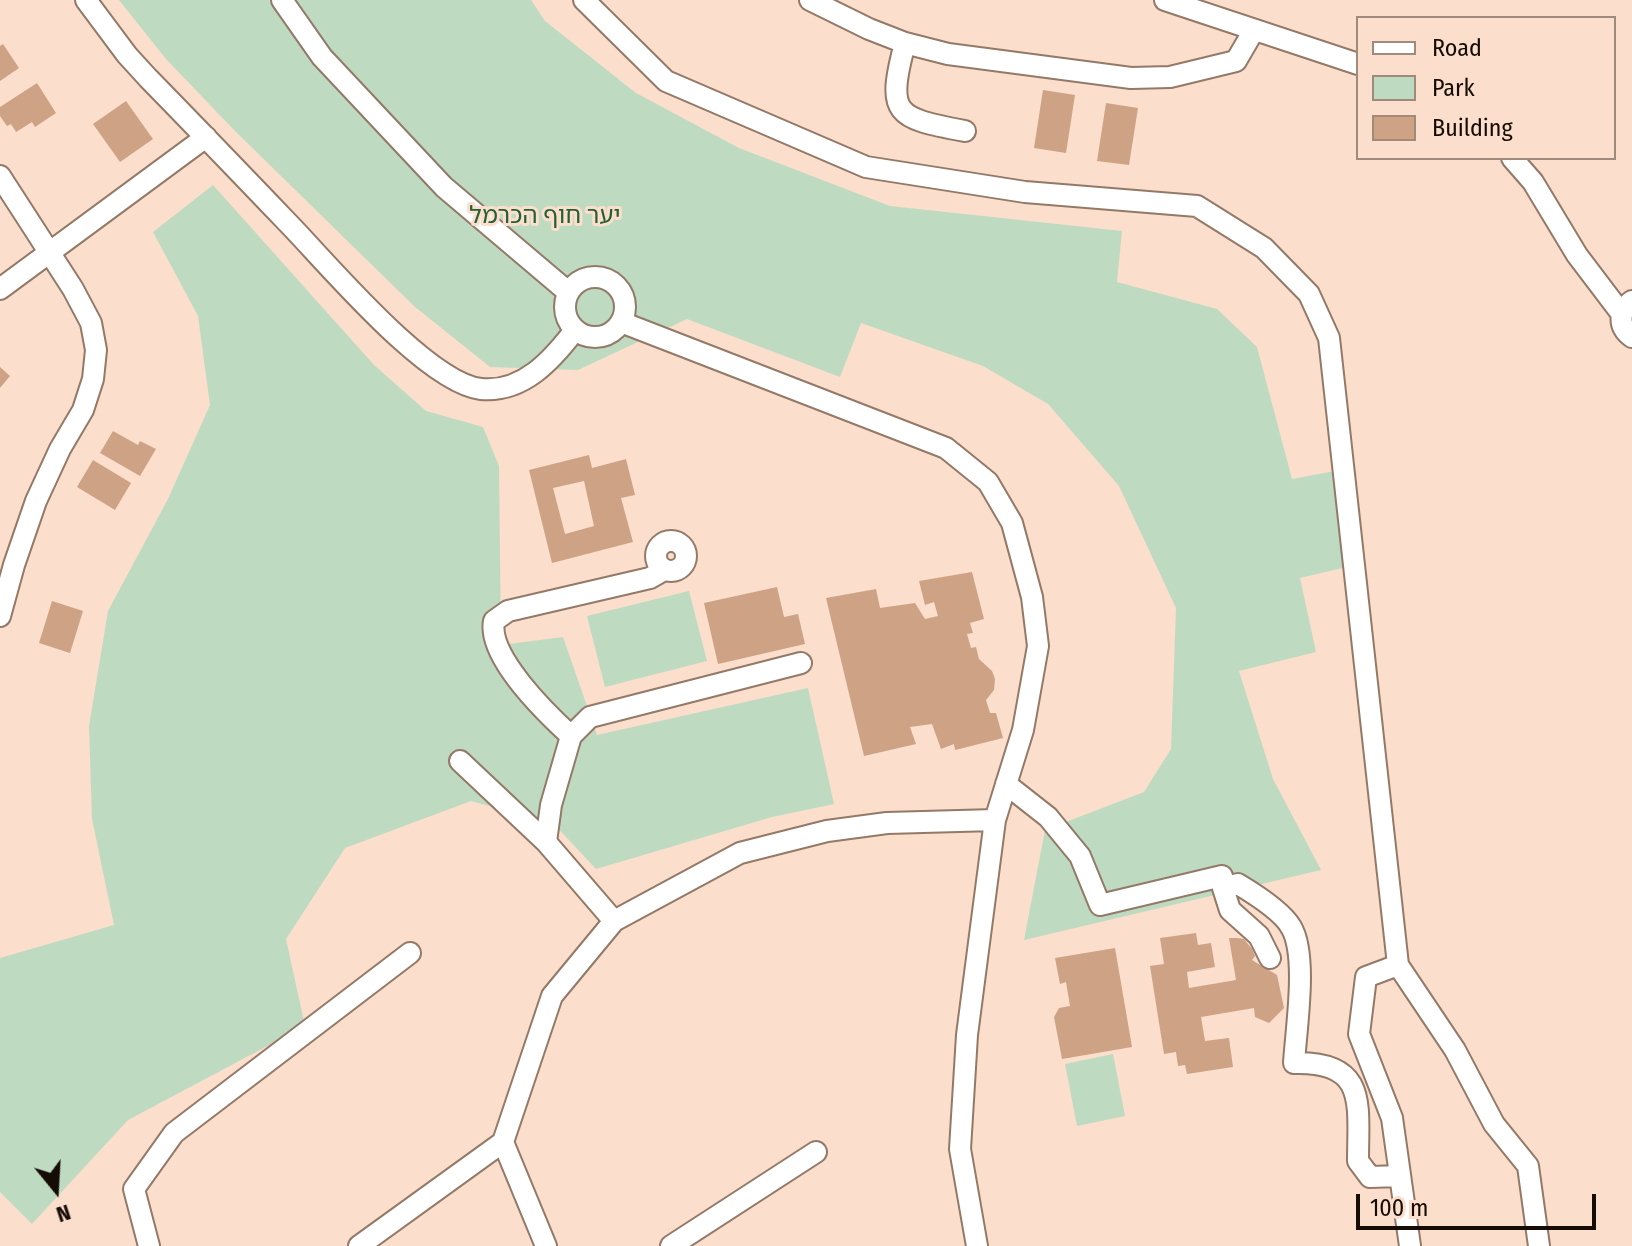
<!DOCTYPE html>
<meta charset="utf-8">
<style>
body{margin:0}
#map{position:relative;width:1632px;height:1246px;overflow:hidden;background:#fbdecb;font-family:"Fira Sans Condensed",sans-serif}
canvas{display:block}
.legend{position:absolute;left:1356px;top:16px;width:260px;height:144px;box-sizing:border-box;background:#fbdecb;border:2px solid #9f8a7c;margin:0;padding:10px 14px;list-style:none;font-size:24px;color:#160c06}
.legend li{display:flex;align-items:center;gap:16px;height:40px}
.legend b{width:40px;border:2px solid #9f8a7c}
.north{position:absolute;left:16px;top:1150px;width:80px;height:80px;-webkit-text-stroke:6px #fbdecb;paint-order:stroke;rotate:162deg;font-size:22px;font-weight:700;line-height:32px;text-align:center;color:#160c06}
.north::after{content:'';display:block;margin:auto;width:28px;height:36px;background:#160c06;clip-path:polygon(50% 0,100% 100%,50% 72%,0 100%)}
.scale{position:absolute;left:1356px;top:1194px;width:240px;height:36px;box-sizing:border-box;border:4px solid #160c06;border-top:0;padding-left:10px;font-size:24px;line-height:28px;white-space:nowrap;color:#160c06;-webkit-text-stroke:6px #fbdecb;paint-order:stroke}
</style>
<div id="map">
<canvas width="1632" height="1246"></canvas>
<ul class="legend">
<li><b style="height:10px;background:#fff"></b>Road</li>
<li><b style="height:22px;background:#bedbc2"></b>Park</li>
<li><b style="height:22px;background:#cea285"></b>Building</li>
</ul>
<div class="north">N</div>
<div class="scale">100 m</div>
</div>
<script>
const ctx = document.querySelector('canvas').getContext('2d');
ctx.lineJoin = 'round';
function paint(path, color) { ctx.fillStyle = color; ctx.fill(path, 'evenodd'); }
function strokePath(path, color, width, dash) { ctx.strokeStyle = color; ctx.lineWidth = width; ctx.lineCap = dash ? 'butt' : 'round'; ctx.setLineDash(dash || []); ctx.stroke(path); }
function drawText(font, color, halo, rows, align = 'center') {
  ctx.font = font + ' "Fira Sans Condensed","Noto Sans Hebrew",sans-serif'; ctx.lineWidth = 6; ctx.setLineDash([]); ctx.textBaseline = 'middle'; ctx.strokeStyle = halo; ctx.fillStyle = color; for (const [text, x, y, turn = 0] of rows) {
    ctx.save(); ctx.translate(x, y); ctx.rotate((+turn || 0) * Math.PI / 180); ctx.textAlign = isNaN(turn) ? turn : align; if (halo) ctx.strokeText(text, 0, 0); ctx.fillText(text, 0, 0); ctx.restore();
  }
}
paint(new Path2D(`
 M119,0H531L545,21L636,93L739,148L890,206L1122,231L1117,282L1217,309L1257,347L1292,479L1346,469L1355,565L1300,578L1316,652L1239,671L1273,779L1321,870L1024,940L1045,830L1144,792L1171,749L1176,608L1119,486L1048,404L983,366L861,323L840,377L687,319L578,370L490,367L414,306L235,131L166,59Z
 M213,185L374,365L426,411L483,427L499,466L501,645L563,637L597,735L808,688L834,804L772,817L596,869L553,823L471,801L345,848L286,939L305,1026L128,1120L32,1224L0,1192V958L114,925L92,819L89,726L108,611L168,499L210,405L198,316L153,232Z
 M689,591L707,661L605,687L587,616Z
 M1113,1054L1125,1116L1077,1126L1065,1064Z`), '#bedbc2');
paint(new Path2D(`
 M3,44L19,68L0,81V46Z
 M37,83L56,113L35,127L32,122L16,132L11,124L7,126L0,116V107Z
 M1043,90L1075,95L1066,153L1034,148Z
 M126,101L153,139L120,162L93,124Z
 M1106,103L1138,108L1129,165L1097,161Z
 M0,367L10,376L0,388Z
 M113,431L138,445L140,441L156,449L140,476L100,453Z
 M589,455L592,468L626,459L635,495L621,498L633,542L552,563L529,470ZM584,481L594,526L565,534L553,488Z
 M93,460L131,483L115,510L77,487Z
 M972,572L984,619L970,623L973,633L967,634L971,648L976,647L979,659L992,671L995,679L994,690L986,700L990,713H996L1003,738L955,750L954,744L941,749L932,724L910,727L916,744L864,756L826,598L876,589L880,608L915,603L925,619L938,616L934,602L925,605L919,581Z
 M777,587L784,617L798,614L805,644L718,664L704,603Z
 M52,601L83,611L70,653L39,643Z
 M1196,933L1198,945L1211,943L1215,967L1187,972L1189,988L1236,980L1229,938H1237L1244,939L1252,949L1255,956L1252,960L1277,975L1284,1008L1269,1023L1255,1017L1254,1008L1201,1017L1205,1041L1229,1038L1233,1067L1187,1074L1185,1065L1178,1066L1176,1052L1164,1054L1150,966L1164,964L1160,938Z
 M1115,948L1132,1047L1062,1059L1054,1017L1059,1008L1070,1006L1066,982L1060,984L1055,958Z`), '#cea285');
const minor = new Path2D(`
 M86,0L127,55L148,78C195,126 241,174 288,223C327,263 427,383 481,389C523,393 552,360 575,330
 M282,0L322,57L444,187L568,292
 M584,0L666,81L866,167L1025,192L1197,206L1264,248L1309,294L1329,338L1398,965
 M810,0L869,29L905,43L948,54L1131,78L1170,77L1236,61L1254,30
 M1165,0L1358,64
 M905,43C886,115 895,118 965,131
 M1512,158L1533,182L1577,255L1621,313
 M0,176L73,289L91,323L96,350L93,379L83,410L60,449L36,501L14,565L0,616
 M565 307a30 30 0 1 1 60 0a30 30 0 1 1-60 0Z
 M0,289L206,137
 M1632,301C1618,311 1618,327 1632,337
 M621,322L946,448L988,482L1012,523L1032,597L1038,646L1023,730L995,820L967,1035L960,1149L977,1246
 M656 556a15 15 0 1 1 30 0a15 15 0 1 1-30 0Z
 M571,736C547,714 487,656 494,621L508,611L650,578L664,570
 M460,761L546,842L614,921
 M1006,784L1048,817L1080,856L1100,905L1222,876L1223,888
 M546,842L551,805L571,736L590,717L801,663
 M1270,958L1259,936L1230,910L1223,888L1238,884C1253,893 1282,911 1291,927C1308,955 1296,1029 1294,1063C1368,1061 1358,1104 1358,1161L1370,1177L1400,1176
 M149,1246L134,1189L174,1133L410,953
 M359,1246L503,1142
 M546,1246L503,1142L552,996L614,921L740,853L827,831L887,823L995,820
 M671,1246L816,1152
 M1410,1246L1392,1118L1359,1034L1366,977L1398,965L1455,1050L1494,1124L1528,1166L1539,1246`);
strokePath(minor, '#937968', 24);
strokePath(minor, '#fff', 20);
drawText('24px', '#236034', '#fbdecb', [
 ["יער חוף הכרמל",545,216]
]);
</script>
